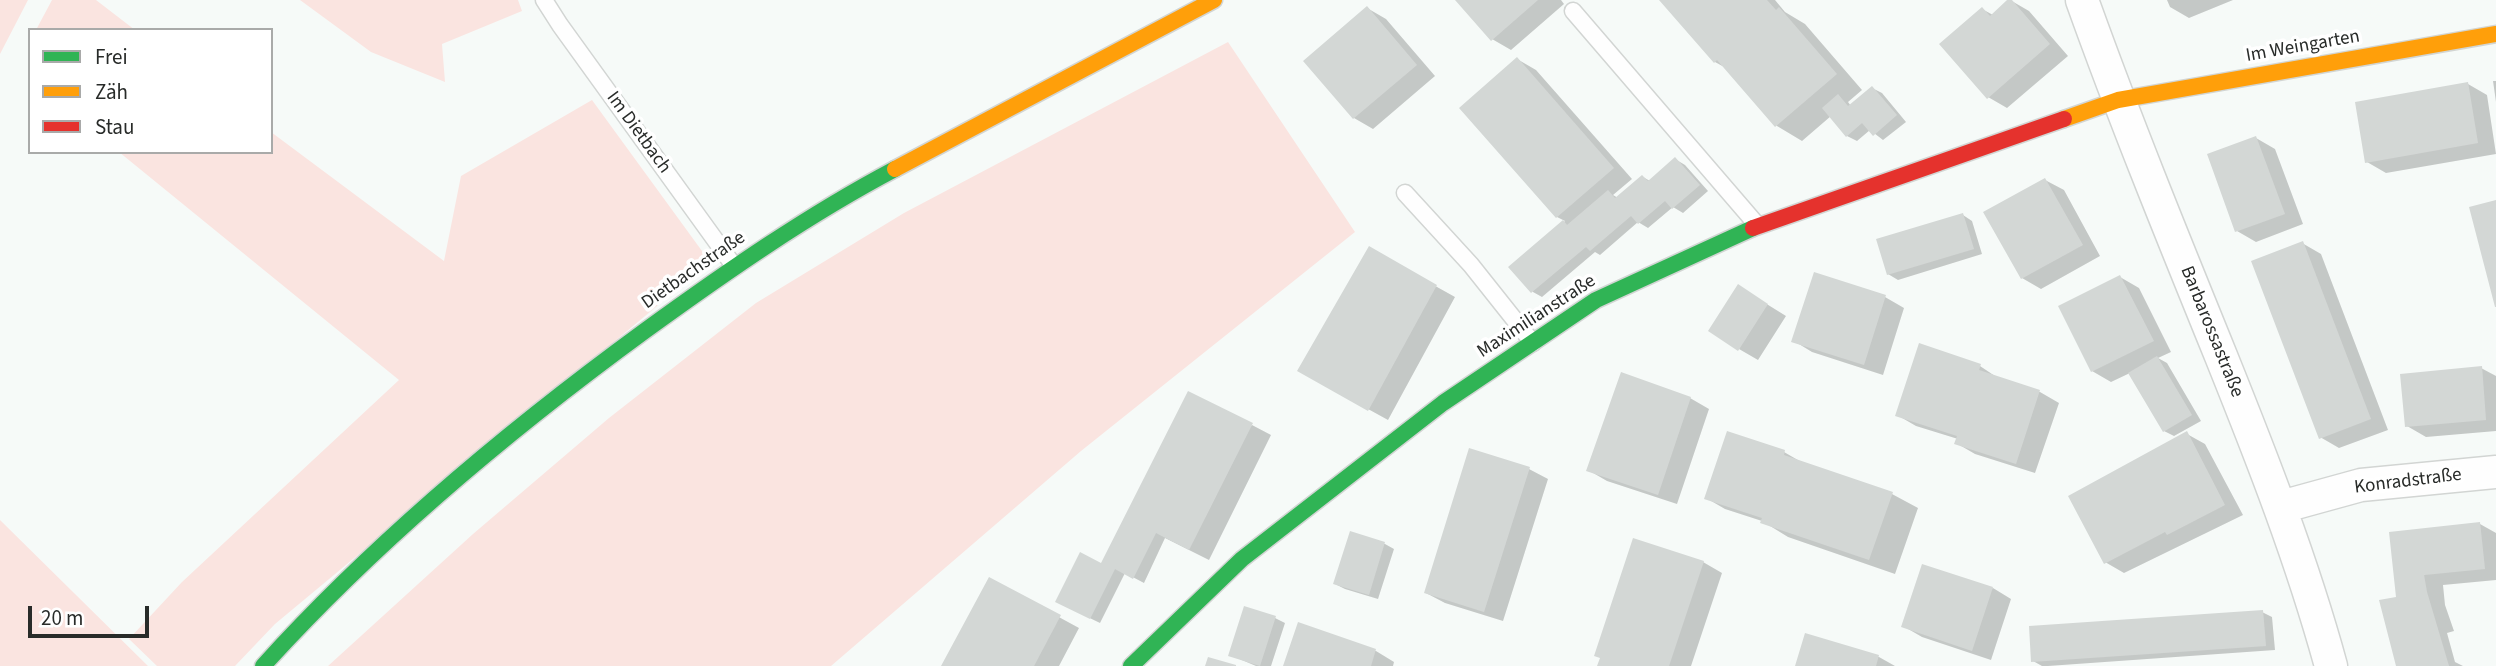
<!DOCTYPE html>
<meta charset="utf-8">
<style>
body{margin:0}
#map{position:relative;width:2496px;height:666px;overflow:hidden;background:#f6faf8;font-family:"Source Sans 3",sans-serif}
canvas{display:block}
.legend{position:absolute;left:28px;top:28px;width:245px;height:126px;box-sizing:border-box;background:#fff;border:2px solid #a9aaa9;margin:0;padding:9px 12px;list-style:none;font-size:21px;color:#282b29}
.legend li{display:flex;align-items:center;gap:14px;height:35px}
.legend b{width:35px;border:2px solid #a9aaa9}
.scale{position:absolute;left:28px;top:606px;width:121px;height:32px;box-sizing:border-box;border:4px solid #282b29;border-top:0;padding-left:9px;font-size:21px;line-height:24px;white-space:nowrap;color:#282b29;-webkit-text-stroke:5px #fff;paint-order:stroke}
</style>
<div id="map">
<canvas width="2496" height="666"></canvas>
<ul class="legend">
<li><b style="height:9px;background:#30b455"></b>Frei</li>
<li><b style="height:9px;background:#ff9f0a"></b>Zäh</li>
<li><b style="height:9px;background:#e5322d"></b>Stau</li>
</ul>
<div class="scale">20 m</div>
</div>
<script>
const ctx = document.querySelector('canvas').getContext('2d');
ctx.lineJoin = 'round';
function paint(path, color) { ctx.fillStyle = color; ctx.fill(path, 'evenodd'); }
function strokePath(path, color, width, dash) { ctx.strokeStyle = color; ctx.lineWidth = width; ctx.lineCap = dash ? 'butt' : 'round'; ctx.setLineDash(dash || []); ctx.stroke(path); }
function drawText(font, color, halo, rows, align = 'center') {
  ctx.font = font + ' "Source Sans 3",sans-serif'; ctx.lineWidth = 7; ctx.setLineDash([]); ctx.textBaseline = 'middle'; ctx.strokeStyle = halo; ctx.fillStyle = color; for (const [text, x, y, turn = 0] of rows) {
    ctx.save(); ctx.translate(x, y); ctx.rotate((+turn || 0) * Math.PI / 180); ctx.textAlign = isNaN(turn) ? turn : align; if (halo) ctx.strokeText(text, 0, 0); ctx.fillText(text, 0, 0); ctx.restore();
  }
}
paint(new Path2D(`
 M0,0H28L0,54Z
 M52,0H96L135,30H36Z
 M300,0H518L522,11L442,44L445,82L371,52Z
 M1228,42L1355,232L1081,451L831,666H328L473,534L609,418L756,303L904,213Z
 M592,100L710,262L275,624L235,666H157L129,639L182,582L399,380L119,152H271V132L444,261L461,176Z
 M0,520L148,666H0Z`), '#fae4e0');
paint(new Path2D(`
 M1458,0H1561L1564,4L1511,50L1492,39Z
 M1662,0H1775L1785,12L1805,24L1862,90L1848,102L1851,106L1872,88L1882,93L1906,122L1883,140L1870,130L1857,141L1847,136L1831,116L1802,141L1777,126L1726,68L1715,62Z
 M2010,0L2029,11L2068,56L2007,108L1988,97L1982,9L1993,15Z
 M2167,0H2233L2189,18L2170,7Z
 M1367,8L1386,19L1435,76L1373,129L1354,118L1306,61Z
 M1517,59L1536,70L1632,179L1613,195L1618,198L1643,177L1650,181L1675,159L1685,165L1708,191L1683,213L1673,207L1648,228L1638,222L1600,255L1595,252L1542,297L1533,292L1511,267L1565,221L1557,217Z
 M2493,81H2496V102Z
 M2468,84L2487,95L2496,154L2386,173L2367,162Z
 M2256,138L2275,149L2303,224L2256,242L2237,231Z
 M2045,180L2064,190L2100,256L2041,289L2022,278Z
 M1963,215L1972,221L1982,254L1898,280L1888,274Z
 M2302,243L2321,254L2388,430L2339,448L2320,437Z
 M1369,249L1455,297L1388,420L1299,371Z
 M2120,277L2139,288L2171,352L2158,358L2167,363L2201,421L2174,436L2164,431L2130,373L2111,382L2092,371Z
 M1885,297L1904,308L1883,375L1812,352L1794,341Z
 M1757,298L1786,316L1758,360L1739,349Z
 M1980,366L1998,378L2040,392L2059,403L2035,473L1975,454L1956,443L1958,439L1916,426L1897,415Z
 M2481,368L2496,376V431L2426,437L2407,426Z
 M1690,398L1709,409L1677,504L1607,481L1588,470Z
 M1252,425L1271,435L1209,560L1165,538L1144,583L1125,573L1100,623L1067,607L1102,565Z
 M2187,434L2205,444L2243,515L2124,573L2105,562Z
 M1784,452L1803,463L1892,494L1918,508L1895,574L1788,537L1762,521L1725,509L1706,498Z
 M1529,469L1548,479L1503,621L1445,603L1426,593Z
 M2480,524L2496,533V580L2443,585L2445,605L2454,631L2447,633L2455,662L2463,666H2398V599Z
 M1351,533L1385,544L1394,549L1378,599L1345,589L1335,584Z
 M1703,562L1722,573L1691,666H1599Z
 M989,579L1079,628L1059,666H943Z
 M1993,588L2011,599L1991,660L1922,637L1903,626Z
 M2262,612L2272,617L2275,650L2048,666H2042L2033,661Z
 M1275,618L1285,623L1271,666H1256L1230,655Z
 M1299,624L1376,651L1394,662L1393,666H1284Z
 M1807,635L1879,657L1895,666H1797Z`), '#0003');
paint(new Path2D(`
 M1455,0H1538L1491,41Z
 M1659,0H1767L1776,10L1779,7L1837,74L1775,127L1717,60L1714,63Z
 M2007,0H2012L2050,44L1987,99L1939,44L1982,7L1990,16Z
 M1367,6L1417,65L1353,119L1303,61Z
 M1517,57L1614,168L1556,218L1459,108Z
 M2468,82L2478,143L2365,163L2355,102Z
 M1872,86L1897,115L1873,136L1862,123L1846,137L1822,108L1838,94L1848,106Z
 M2256,136L2285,214L2235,232L2207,154Z
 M1675,157L1700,185L1672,209L1665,201L1638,224L1631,216L1590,251L1586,247L1531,293L1508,267L1563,220L1567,225L1608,190L1615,198L1642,175L1648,181Z
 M2045,178L2083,245L2021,279L1983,212Z
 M2496,200V307H2495L2469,207Z
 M1963,213L1974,249L1887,275L1876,239Z
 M2303,241L2371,419L2319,439L2251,261Z
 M1369,246L1437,285L1368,411L1297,371Z
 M1814,272L1886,295L1864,365L1791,342Z
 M2120,275L2154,341L2091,372L2058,306Z
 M1738,284L1768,304L1738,351L1708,331Z
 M1919,343L1981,364L1979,370L2040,390L2016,464L1954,444L1957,436L1895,416Z
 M2157,356L2192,415L2163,432L2128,373Z
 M2482,366L2486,420L2405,427L2400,374Z
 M1621,372L1691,397L1658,495L1586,471Z
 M1188,391L1253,423L1189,550L1156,533L1133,579L1115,569L1090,619L1055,602L1080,552L1101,563Z
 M1727,431L1785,450L1784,455L1893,492L1869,560L1760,523L1762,518L1704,499Z
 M2187,431L2225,505L2167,535L2165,532L2104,564L2068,496Z
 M1469,448L1530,467L1484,612L1424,593Z
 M2480,522L2485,569L2424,575L2427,592L2449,666H2396L2379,600L2396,597L2389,532Z
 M1350,531L1385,542L1369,595L1333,584Z
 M1633,538L1704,561L1669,666H1597L1600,658L1594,656Z
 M1922,564L1993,587L1972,651L1901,627Z
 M989,577L1061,615L1034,666H941Z
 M1244,606L1276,616L1260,666L1228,656Z
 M2263,610L2266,646L2031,662L2029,626Z
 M1298,622L1376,649L1371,666H1283Z
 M1805,633L1879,655L1876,666H1795Z
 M1208,657L1236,665V666H1205Z`), '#d3d7d5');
const lane = new Path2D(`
 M544,0L560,25L734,266
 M1573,11L1758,226
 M1405,193L1471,265L1533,343`);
const street = new Path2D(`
 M2082,0C2125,120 2173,238 2221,356C2262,458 2302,560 2331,666
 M2281,507L2361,485L2496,472`);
const fast = new Path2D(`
 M263,666C377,540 509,430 646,330C726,272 808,215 895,169
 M1131,666L1242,559L1443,403L1596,300L1753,228`);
const slow = new Path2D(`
 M2064,119L2118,100L2496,34
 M895,169L1214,0`);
const jam = new Path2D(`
 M1753,228L2064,119`);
strokePath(lane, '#d2d5d3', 19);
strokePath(street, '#d2d5d3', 35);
strokePath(fast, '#d2d5d3', 19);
strokePath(slow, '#d2d5d3', 19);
strokePath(jam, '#d2d5d3', 19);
strokePath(lane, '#fefefe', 16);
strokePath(street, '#fefefe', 32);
strokePath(fast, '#30b455', 16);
strokePath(slow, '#ff9f0a', 16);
strokePath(jam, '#e5322d', 16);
drawText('19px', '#282b29', '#fff', [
 ["Im Weingarten",2303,47,-10],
 ["Im Dietbach",638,133,54],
 ["Dietbachstraße",694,271,-35],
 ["Maximilianstraße",1537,317,-33],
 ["Barbarossastraße",2211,332,68],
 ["Konradstraße",2408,482,-7]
]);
</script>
